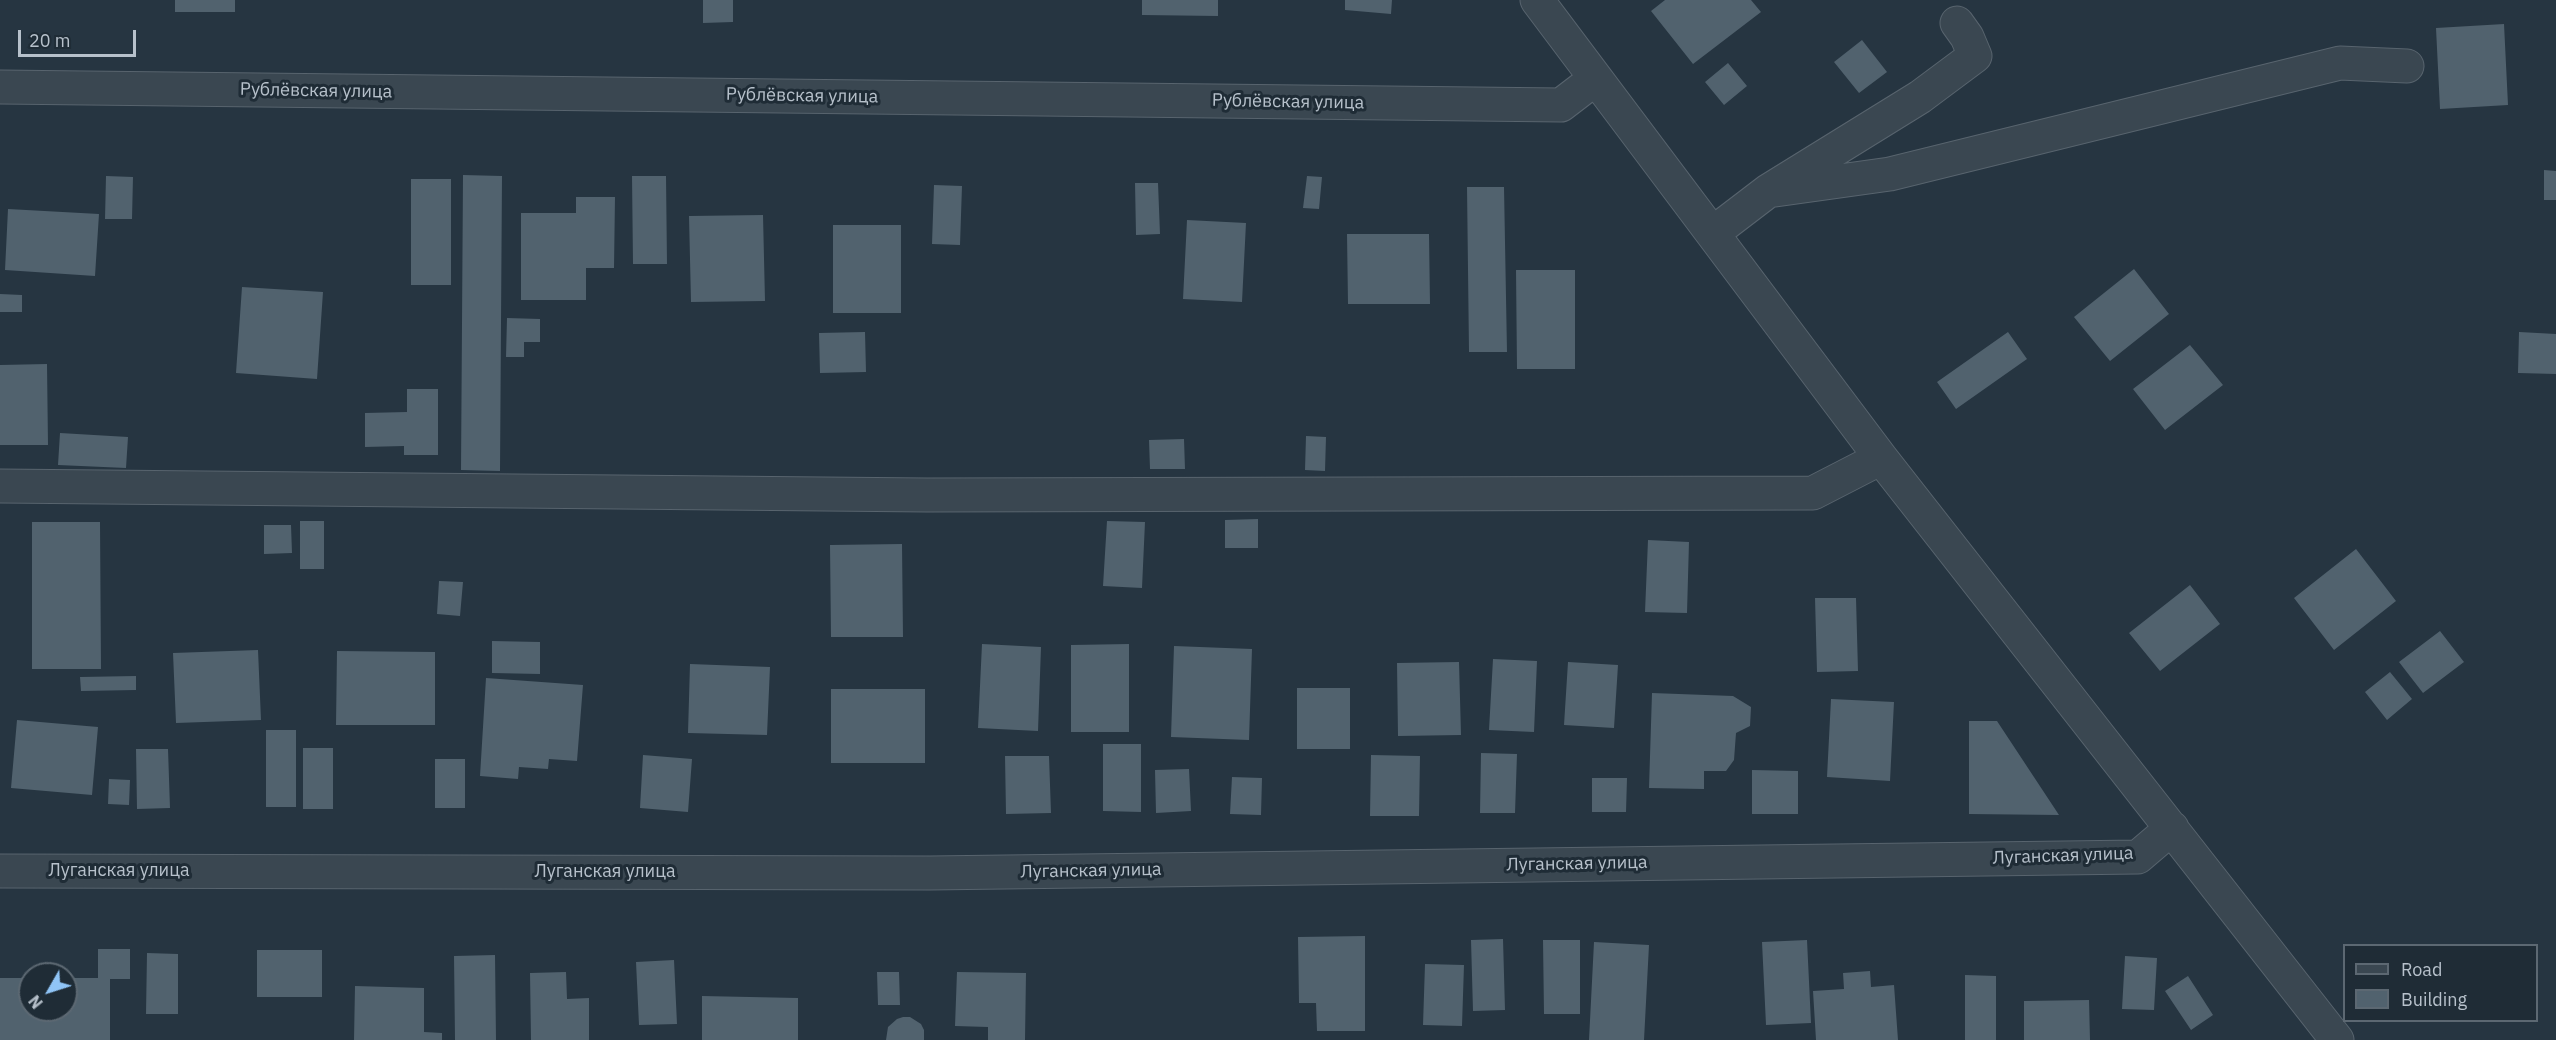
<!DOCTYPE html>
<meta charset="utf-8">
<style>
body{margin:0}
#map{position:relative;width:2556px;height:1040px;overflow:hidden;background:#263541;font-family:"IBM Plex Sans",sans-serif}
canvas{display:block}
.legend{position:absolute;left:2343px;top:944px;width:195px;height:78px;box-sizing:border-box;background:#1f2c36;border:2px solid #5c6872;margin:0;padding:8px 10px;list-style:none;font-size:18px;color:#b7c1cb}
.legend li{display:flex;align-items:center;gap:12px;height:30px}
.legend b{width:30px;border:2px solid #5c6872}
.north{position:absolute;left:18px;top:962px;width:60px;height:60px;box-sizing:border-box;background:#1f2c36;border:2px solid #5c6872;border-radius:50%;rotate:231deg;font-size:16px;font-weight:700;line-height:24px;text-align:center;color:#b7c1cb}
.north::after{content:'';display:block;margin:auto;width:21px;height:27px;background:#90c5f7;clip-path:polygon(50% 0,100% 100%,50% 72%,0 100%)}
.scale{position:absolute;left:18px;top:30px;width:118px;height:27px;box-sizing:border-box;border:3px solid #b7c1cb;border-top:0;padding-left:8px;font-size:18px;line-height:21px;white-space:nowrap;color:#b7c1cb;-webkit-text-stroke:4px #1f2c36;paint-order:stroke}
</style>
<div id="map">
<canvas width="2556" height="1040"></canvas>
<ul class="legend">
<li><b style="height:8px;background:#3a4751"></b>Road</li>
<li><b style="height:16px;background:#51626e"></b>Building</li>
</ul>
<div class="north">N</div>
<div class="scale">20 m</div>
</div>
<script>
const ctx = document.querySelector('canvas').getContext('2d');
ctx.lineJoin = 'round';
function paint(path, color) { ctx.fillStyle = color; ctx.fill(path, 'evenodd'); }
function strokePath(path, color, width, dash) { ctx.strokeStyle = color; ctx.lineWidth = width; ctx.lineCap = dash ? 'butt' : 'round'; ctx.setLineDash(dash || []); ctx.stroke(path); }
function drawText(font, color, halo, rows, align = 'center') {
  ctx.font = font + ' "IBM Plex Sans",sans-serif'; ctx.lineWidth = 6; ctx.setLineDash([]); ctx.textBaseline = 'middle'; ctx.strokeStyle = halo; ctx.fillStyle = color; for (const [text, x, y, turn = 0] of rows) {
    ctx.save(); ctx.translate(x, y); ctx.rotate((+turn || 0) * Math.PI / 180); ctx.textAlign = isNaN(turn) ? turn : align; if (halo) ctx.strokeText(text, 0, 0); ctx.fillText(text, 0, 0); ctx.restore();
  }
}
paint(new Path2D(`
 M175,0H235V12H175Z
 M703,0H733V22L703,23Z
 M1142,0H1218V16L1142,15Z
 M1345,0H1392L1391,14L1345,10Z
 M1665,0H1751L1761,12L1693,64L1651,11Z
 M2504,24L2508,105L2440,109L2436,28Z
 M1862,40L1887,72L1859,93L1834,62Z
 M1728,63L1747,86L1724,105L1705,82Z
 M2544,170L2556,171V200H2544Z
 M463,175L502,176L500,471L461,470Z
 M106,176L133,177L132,219H105Z
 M632,176H666L667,264H633Z
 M1307,176L1322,177L1319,209L1303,208Z
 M411,179H451V285H411Z
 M1135,183H1158L1160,234L1136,235Z
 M934,185L962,186L960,245L932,244Z
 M1467,187H1504L1507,352H1469Z
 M576,197H615L614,268H586V300H521V213H576Z
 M8,209L99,214L95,276L5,270Z
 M763,215L765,301L691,302L689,216Z
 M1187,220L1246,223L1242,302L1183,299Z
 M833,225H901V313H833Z
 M1347,234H1429L1430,304H1348Z
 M2134,269L2169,314L2110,361L2074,317Z
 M1516,270H1575V369H1517Z
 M242,287L323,292L317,379L236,373Z
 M0,294L22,295V312H0Z
 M507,318L540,319V342H524V357H506Z
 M865,332L866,372L820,373L819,333Z
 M2008,332L2027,359L1956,409L1937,382Z
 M2519,332L2556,334V374L2518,373Z
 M2190,345L2223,385L2165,430L2133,389Z
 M47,364L48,445H0V365Z
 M407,389H438V455H404V446L365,447V413L407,412Z
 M60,433L128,437L126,468L58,465Z
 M1306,436L1326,437L1325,471L1305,470Z
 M1184,439L1185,469H1150L1149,440Z
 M1258,519V548H1225V520Z
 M300,521H324V569H300Z
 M1107,521L1145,522L1142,588L1103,586Z
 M32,522H100L101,669H32Z
 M264,525H291L292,553L264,554Z
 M1648,540L1689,542L1687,613L1645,612Z
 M902,544L903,637H831L830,545Z
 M2356,549L2396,601L2334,650L2294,598Z
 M439,581L463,582L460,616L437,614Z
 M2190,585L2220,624L2160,671L2129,633Z
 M1815,598H1856L1858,671L1817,672Z
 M2440,631L2464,662L2423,693L2399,662Z
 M492,641L540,642V674L492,673Z
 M982,644L1041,647L1038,731L978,728Z
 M1129,644V732H1071V645Z
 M1174,646L1252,649L1249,740L1171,737Z
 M258,650L261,720L176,723L173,653Z
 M337,651L435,652V725H336Z
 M1493,659L1537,661L1534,732L1489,730Z
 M1459,662L1461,735L1398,736L1397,663Z
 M1568,662L1618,665L1614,728L1564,725Z
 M690,664L770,667L767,735L688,733Z
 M2390,672L2412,699L2387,720L2365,692Z
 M136,676V690L81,691L80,677Z
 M486,678L583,685L577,761L549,759L548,769L519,767L518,779L480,776Z
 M1297,688H1350V749H1297Z
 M831,689H925V763H831Z
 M1652,693L1733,696L1751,707L1750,726L1736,733L1734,760L1726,771H1704V789L1649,788Z
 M1831,699L1894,702L1890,781L1827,777Z
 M17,720L98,727L92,795L11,788Z
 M1969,721H1997L2059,815L1969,814Z
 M266,730H296V807H266Z
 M1103,744H1141V812L1103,811Z
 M303,748H333V809H303Z
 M136,749H168L170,808L137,809Z
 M1481,753L1517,754L1515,813H1480Z
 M643,755L692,759L688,812L640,808Z
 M1371,755L1420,756L1419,816H1370Z
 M1005,756H1049L1051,813L1006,814Z
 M435,759H465V808H435Z
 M1189,769L1191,811L1156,813L1155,770Z
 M1752,770L1798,771V814H1752Z
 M1232,777L1262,778L1261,815L1230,814Z
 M1592,778H1627L1626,812H1592Z
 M109,779L130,780L129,805L108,804Z
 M1365,936V1031H1317L1316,1003H1299L1298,937Z
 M1503,939L1505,1010L1473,1011L1471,940Z
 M1543,940H1580V1014H1544Z
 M1807,940L1811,1023L1766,1025L1762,942Z
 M1594,942L1649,945L1644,1040H1589Z
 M98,949H130V979H110V1040H0V978H30V1010H66V978H98Z
 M257,950H322V997H257Z
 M147,953L178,954V1014H146Z
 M495,955L496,1040H455L454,956Z
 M2125,956L2157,958L2154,1010L2122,1009Z
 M674,960L677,1024L639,1025L636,962Z
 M1425,964L1464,965L1462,1026L1423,1025Z
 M1870,971L1871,987L1894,985L1898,1040H1816L1813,991L1844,989L1843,973Z
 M566,972L567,999L589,998V1040H531L530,973Z
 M877,972H899L900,1005H878Z
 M957,972L1026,973L1025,1040H988V1027L955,1026Z
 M1965,975L1996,976V1040H1965Z
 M2188,976L2213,1015L2191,1030L2165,991Z
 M355,986L424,988V1032L442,1033V1040H354Z
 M702,996L798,998V1040H702Z
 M2089,1000L2090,1040H2024V1001Z
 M903,1017H910L921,1024L924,1030V1040H886L888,1027L897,1019Z`), '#51626e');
const minor = new Path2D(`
 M1537,0L1881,458L2337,1040
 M0,87L1561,105L1595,79
 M1768,191L1890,174L2340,63L2407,66
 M1713,233L1768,191L1920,97L1975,56L1967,37L1957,23
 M0,486L927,495L1813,493L1881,458
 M0,871L930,873L2138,857L2172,828`);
strokePath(minor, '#58646e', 35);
strokePath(minor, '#3a4751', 33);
drawText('18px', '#b7c1cb', '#1f2c36', [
 ["Рублёвская улица",316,91,1],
 ["Рублёвская улица",802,96,1],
 ["Рублёвская улица",1288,102,1],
 ["Луганская улица",2063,856,-2],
 ["Луганская улица",1577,864,-1],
 ["Луганская улица",119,871],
 ["Луганская улица",1091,871,-1],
 ["Луганская улица",605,872]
]);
</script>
